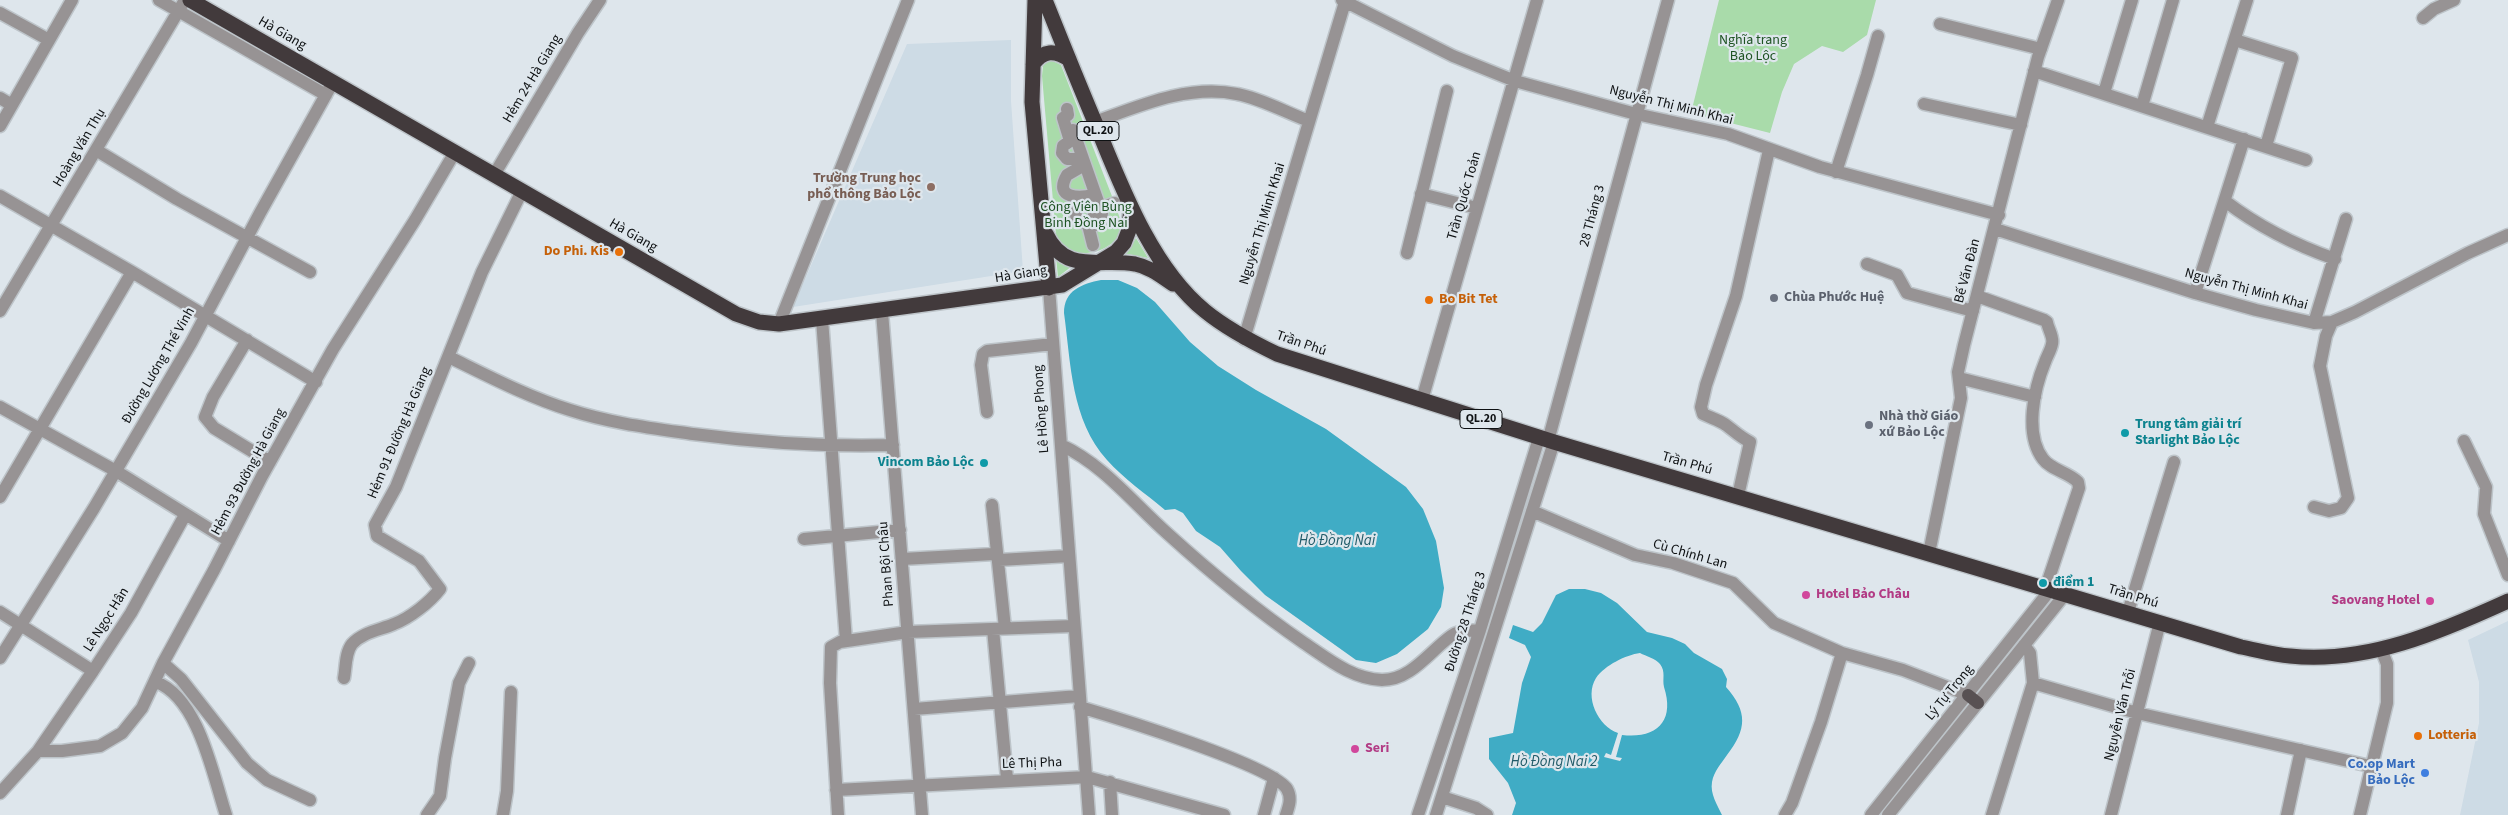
<!DOCTYPE html>
<meta charset="utf-8">
<style>
body{margin:0}
canvas{display:block;background:#dee6ec}
</style>
<canvas width="2508" height="815"></canvas>
<script>
const ctx = document.querySelector('canvas').getContext('2d');
ctx.lineJoin = 'round';
function paint(path, color) { ctx.fillStyle = color; ctx.fill(path, 'evenodd'); }
function strokePath(path, color, width, dash) { ctx.strokeStyle = color; ctx.lineWidth = width; ctx.lineCap = dash ? 'butt' : 'round'; ctx.setLineDash(dash || []); ctx.stroke(path); }
function drawText(font, color, halo, rows, align = 'center') {
  ctx.font = font + ' "Source Sans 3",sans-serif'; ctx.lineWidth = 4.5; ctx.setLineDash([]); ctx.textBaseline = 'middle'; ctx.strokeStyle = halo; ctx.fillStyle = color; for (const [text, x, y, turn = 0] of rows) {
    ctx.save(); ctx.translate(x, y); ctx.rotate((+turn || 0) * Math.PI / 180); ctx.textAlign = isNaN(turn) ? turn : align; if (halo) ctx.strokeText(text, 0, 0); ctx.fillText(text, 0, 0); ctx.restore();
  }
}
paint(new Path2D(`
 M1011,40V101L1023,271L793,307L907,44Z
 M2508,621V815H2460L2479,723V682L2468,640Z`), '#cddbe5');
paint(new Path2D(`
 M1719,0H1876L1867,35L1843,52L1822,46L1794,64L1782,92L1770,133L1691,113Z
 M1049,59L1061,65L1115,204C1117,211 1121,219 1121,226C1120,247 1089,258 1072,251C1065,248 1060,241 1056,235L1042,76L1043,66Z
 M1136,238L1148,258L1123,253L1131,247Z
 M1056,257L1072,266L1058,277Z`), '#a9dbaa');
paint(new Path2D(`
 M1101,280H1118L1137,288L1155,302L1190,342L1218,366L1256,390L1326,429L1406,487L1423,509L1436,541L1444,588L1441,607L1428,629L1397,654L1376,663L1356,660L1265,595L1241,571L1220,547L1196,531L1183,513L1175,509L1165,510C1146,494 1124,479 1107,460C1071,420 1071,364 1064,313C1064,290 1082,284 1101,280Z
 M1569,589H1585L1601,593L1617,603L1647,632L1672,638L1685,644L1694,653L1722,669L1727,679L1726,687C1748,712 1747,729 1727,755C1721,764 1714,771 1712,782C1710,794 1717,804 1722,815H1512L1516,803L1508,783L1489,759V738L1513,733L1522,683L1531,657L1525,645L1509,638L1513,625L1533,632L1542,623L1556,595ZM1640,653C1646,656 1656,659 1660,664C1666,672 1662,679 1664,687C1675,721 1657,739 1622,735L1616,757L1622,758L1620,761L1604,757L1606,753L1611,755L1618,733C1598,726 1584,697 1596,678C1605,665 1626,655 1640,653Z`), '#40acc5');
const minor = new Path2D(`
 M159,0L326,95
 M1342,0L1453,56L1515,81L1636,114L1728,134L1820,167L1999,215
 M0,13L49,40
 M2423,18L2434,9L2454,0
 M1940,24L2041,49
 M2235,40L2292,58L2266,146
 M2034,71L2306,160
 M2104,93L2132,0
 M0,98L12,105
 M1924,104L2021,125
 M2142,106L2173,0
 M1067,109L1068,115L1063,118L1070,141L1063,146L1062,153L1067,159H1077L1082,163L1079,168L1067,175C1053,199 1080,199 1095,194
 M1095,122C1139,106 1188,84 1237,94C1260,98 1287,113 1309,121
 M0,126L72,0
 M2207,127L2247,0
 M1073,130L1102,213L1100,221L1089,229L1093,245
 M96,150L177,199L310,272
 M1836,172L1867,75L1878,36
 M494,175L578,33L600,0
 M1421,194L1477,208
 M0,196L132,272L316,382
 M2225,201C2259,227 2295,245 2335,259
 M1076 214a9 9 0 1 1 18 0a9 9 0 1 1-18 0Z
 M1100,208L1115,203
 M1995,229L2195,293L2256,310L2314,323L2332,322L2355,312L2468,253L2508,235
 M1407,253L1447,91
 M1867,264L1897,275L1907,293L1973,311
 M1049,288L1089,815
 M2195,293L2244,139
 M1977,296L2044,320L2047,322C2048,329 2054,337 2052,344C2051,350 2047,356 2045,362C2034,389 2024,434 2043,459C2051,470 2068,472 2078,482L2079,488L2046,587
 M0,311L185,0
 M882,312L922,815
 M822,319L846,641
 M2314,323L2346,219
 M779,324L908,0
 M1244,339L1345,2
 M247,340L213,397L205,417L214,428L270,462
 M449,357C488,376 528,397 570,410C610,423 651,428 693,434C762,443 823,447 893,445
 M1959,378L2035,397
 M1422,400L1537,0
 M0,407L116,471L229,541
 M987,412L981,365L983,354L987,351L1053,344
 M1548,441L1668,0
 M2464,441L2486,487L2484,514L2508,575
 M1061,445C1104,465 1133,503 1168,534C1211,573 1256,610 1304,643C1328,659 1352,679 1382,680C1411,680 1429,652 1451,636C1459,630 1470,631 1480,630
 M1738,496L1750,442C1740,437 1734,431 1726,425C1719,420 1711,418 1703,414L1701,407L1706,385L1736,296L1769,150
 M0,497L132,272
 M992,505L1005,628
 M2314,507L2329,511L2341,508L2348,498L2320,366L2326,336L2332,322
 M1532,511L1635,555L1673,563L1733,583L1774,623L1842,653L1903,670L1968,695
 M804,539L900,530
 M1929,553L1961,398L1958,372L1964,345L2038,57L2058,0
 M902,559L994,554L999,560L1069,556
 M0,612L93,671L131,613L185,515
 M2128,612L2174,462
 M993,629L1007,779
 M0,658L94,508L191,343L260,213L333,82
 M163,663L181,679L247,763L267,780L310,800
 M344,678C346,668 345,653 352,644C363,632 380,630 394,624C410,618 430,602 440,589L419,561L377,536L375,525L396,487L482,272L522,191
 M156,682C199,698 213,776 226,815
 M2033,683L2137,713L2370,766
 M1080,707C1114,717 1272,765 1287,789C1292,798 1289,806 1286,815
 M914,709L1079,696
 M38,751H62L100,746L122,733L142,708L163,663L214,570L262,476L333,349L415,220L455,152
 M1110,782L1112,815
 M836,790L1087,777L1224,815
 M0,793L38,751L93,671
 M1442,797L1476,808L1487,815
 M427,815L440,796L445,758L459,683L469,663
 M503,815L507,791L511,692
 M838,815L830,683L831,647L840,642L908,632L1074,626
 M1264,815L1274,778
 M1418,815L1480,630L1539,438
 M1436,815L1554,442
 M1785,815L1792,803L1821,722L1842,653
 M1871,815L2051,589
 M1888,815L2066,593
 M1992,815L2033,683L2030,653L2024,645
 M2111,815L2160,622
 M2287,815L2301,750
 M2360,815L2387,703V664L2381,649`);
const major = new Path2D(`
 M1968,695L1978,703`);
const highway = new Path2D(`
 M190,0L736,314L759,322L779,324L1062,285L1116,252L1124,243L1129,230L1131,206
 M1035,0L1032,102L1049,288
 M1045,0C1062,42 1079,85 1097,127C1122,188 1152,268 1205,311C1227,329 1252,342 1277,354L1554,442L2241,647C2257,650 2273,655 2290,656C2367,664 2440,632 2508,601
 M1033,64C1044,50 1054,50 1069,59
 M1046,234C1065,275 1101,258 1135,264C1150,267 1161,276 1173,284`);
strokePath(minor, '#bdc4c9', 15);
strokePath(major, '#bdc4c9', 15);
strokePath(highway, '#bdc4c9', 18);
strokePath(minor, '#979394', 12);
strokePath(major, '#585153', 12);
strokePath(highway, '#423a3c', 15);
for (const [x, y, r, color] of [
 [931,187,5,"#8d6e63"],
 [619,252,5,"#e8710a"],
 [1774,298,5,"#6b7280"],
 [1429,300,5,"#e8710a"],
 [1869,425,5,"#6b7280"],
 [2125,433,5,"#0f9aa8"],
 [984,463,5,"#0f9aa8"],
 [2043,583,5,"#0f9aa8"],
 [1806,595,5,"#d1479c"],
 [2430,601,5,"#d1479c"],
 [2418,736,5,"#e8710a"],
 [1355,749,5,"#d1479c"],
 [2425,773,5,"#3f7fe0"]
]) { const dot = new Path2D(); dot.arc(x, y, r, 0, 2 * Math.PI); ctx.fillStyle = color; ctx.fill(dot); strokePath(dot, '#dee6ec', 2); }
for (const [x, y, w] of [
 [1098,131,42],
 [1481,419,42]
]) { const box = new Path2D(); box.roundRect(x - w / 2, y - 9.5, w, 19, 4); ctx.fillStyle = '#dee6ec'; ctx.fill(box); strokePath(box, '#0e1113', 1); }
drawText('bold 12px', '#0e1113', null, [
 ["QL.20",1098,131],
 ["QL.20",1481,419]
]);
drawText('14px', '#0e1113', '#dee6ec', [
 ["Hà Giang",282,34,30],
 ["Hẻm 24 Hà Giang",533,79,-59],
 ["Nguyễn Thị Minh Khai",1671,106,14],
 ["Hoàng Văn Thụ",80,148,-59],
 ["Trần Quốc Toản",1465,196,-74],
 ["28 Tháng 3",1593,216,-75],
 ["Nguyễn Thị Minh Khai",1263,224,-73],
 ["Hà Giang",633,236,30],
 ["Bế Văn Đàn",1968,271,-75],
 ["Hà Giang",1021,275,-9],
 ["Nguyễn Thị Minh Khai",2246,290,15],
 ["Trần Phú",1301,344,19],
 ["Đường Lương Thế Vinh",159,366,-60],
 ["Lê Hồng Phong",1042,409,-94],
 ["Hẻm 91 Đường Hà Giang",400,433,-67],
 ["Trần Phú",1687,464,16],
 ["Hẻm 93 Đường Hà Giang",249,472,-62],
 ["Cù Chính Lan",1690,555,16],
 ["Phan Bội Châu",887,564,-94],
 ["Trần Phú",2133,597,17],
 ["Lê Ngọc Hân",107,620,-58],
 ["Đường 28 Tháng 3",1466,622,-72],
 ["Lý Tự Trọng",1950,693,-51],
 ["Nguyễn Văn Trỗi",2121,715,-76],
 ["Lê Thị Pha",1032,764,-2]
]);
drawText('14px', '#1e5323', '#dee6ec', [
 ["Nghĩa trang",1753,41],
 ["Bảo Lộc",1753,57],
 ["Công Viên Bùng",1086,208],
 ["Binh Đồng Nai",1086,224]
]);
drawText('bold 14px', '#785e54', '#dee6ec', [
 ["Trường Trung học",921,179],
 ["phổ thông Bảo Lộc",921,195]
], 'right');
drawText('bold 14px', '#c56008', '#dee6ec', [
 ["Do Phi. Kis",609,252,"right"],
 ["Bo Bit Tet",1439,300],
 ["Lotteria",2428,736]
], 'left');
drawText('bold 14px', '#5b616d', '#dee6ec', [
 ["Chùa Phước Huệ",1784,298],
 ["Nhà thờ Giáo",1879,417],
 ["xứ Bảo Lộc",1879,433]
], 'left');
drawText('bold 14px', '#0d838f', '#dee6ec', [
 ["Trung tâm giải trí",2135,425],
 ["Starlight Bảo Lộc",2135,441],
 ["Vincom Bảo Lộc",974,463,"right"],
 ["điểm 1",2053,583]
], 'left');
drawText('bold 14px', '#b23c85', '#dee6ec', [
 ["Hotel Bảo Châu",1816,595],
 ["Saovang Hotel",2420,601,"right"],
 ["Seri",1365,749]
], 'left');
drawText('bold 14px', '#366cbe', '#dee6ec', [
 ["Co.op Mart",2415,765],
 ["Bảo Lộc",2415,781]
], 'right');
drawText('italic 15px', '#215b69', '#dee6ec', [
 ["Hồ Đồng Nai",1337,542],
 ["Hồ Đồng Nai 2",1554,763]
]);
</script>
